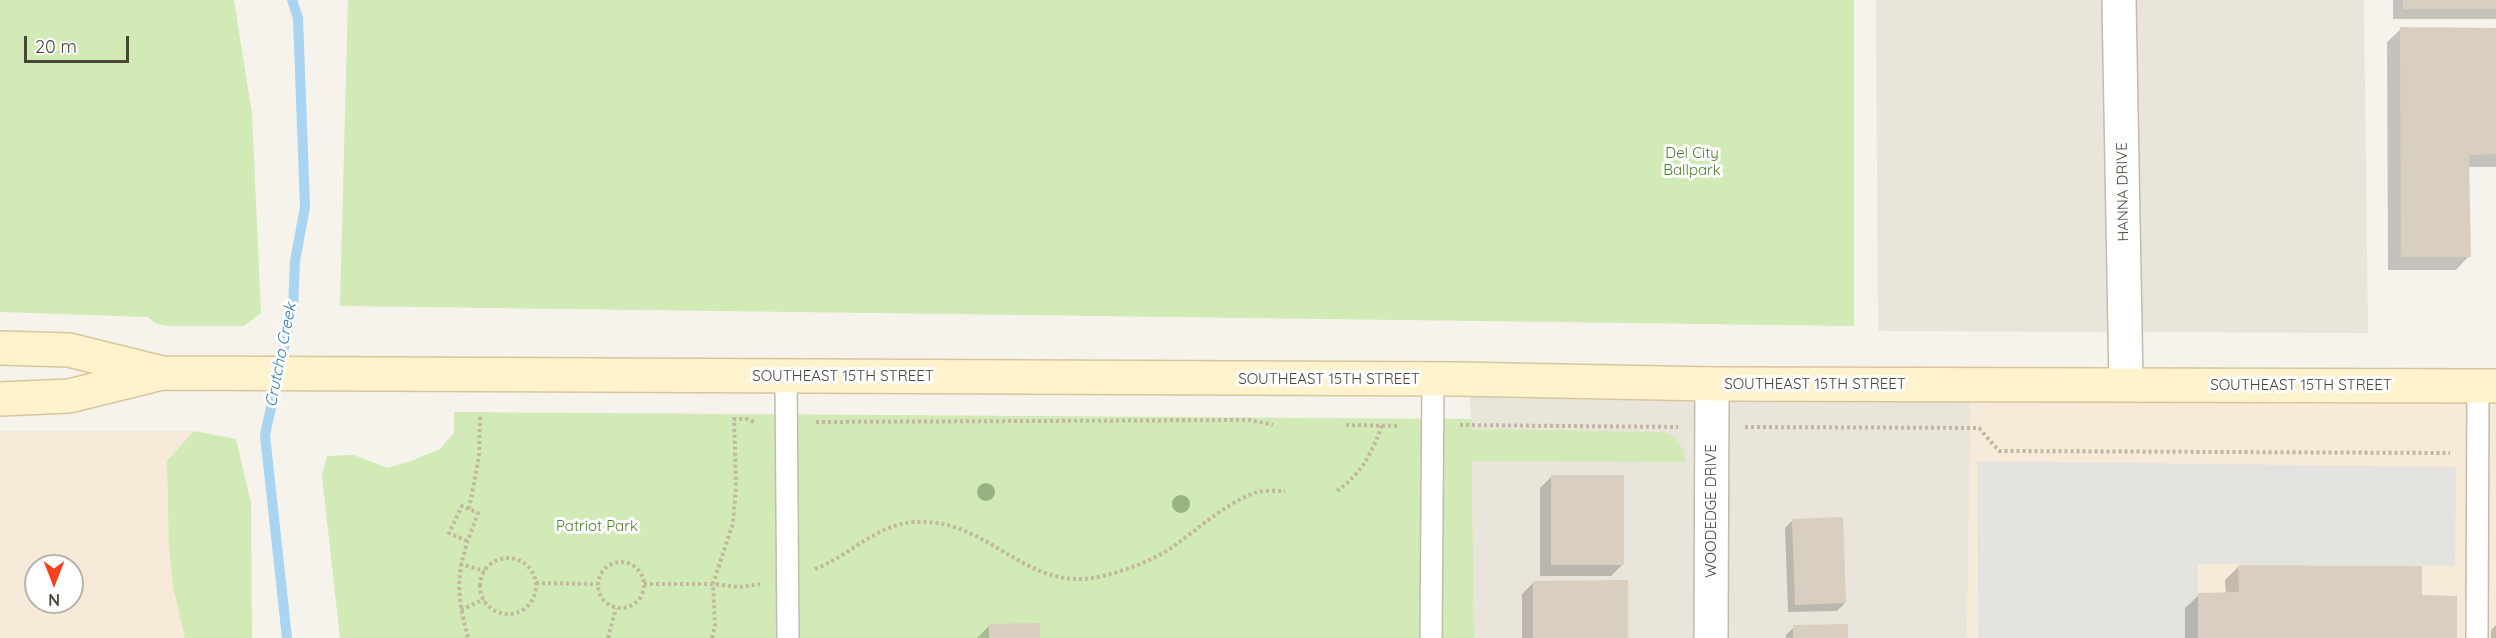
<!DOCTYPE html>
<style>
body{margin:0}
#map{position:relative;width:2496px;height:638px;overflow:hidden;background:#f6f3ec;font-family:Quicksand,sans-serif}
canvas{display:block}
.north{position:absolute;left:24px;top:554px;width:60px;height:60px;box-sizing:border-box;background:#fff;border:2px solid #b7b4b0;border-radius:50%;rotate:180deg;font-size:16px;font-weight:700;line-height:24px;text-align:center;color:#4b4439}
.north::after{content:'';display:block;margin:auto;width:21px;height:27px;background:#fc3f1d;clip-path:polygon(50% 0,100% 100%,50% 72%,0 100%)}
.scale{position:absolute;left:24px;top:36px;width:105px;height:27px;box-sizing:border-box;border:3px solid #4b4439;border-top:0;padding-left:8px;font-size:18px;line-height:21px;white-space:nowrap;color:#4b4439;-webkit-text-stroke:4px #fff;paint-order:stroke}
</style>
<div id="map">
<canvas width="2496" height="638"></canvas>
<div class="north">N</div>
<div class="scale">20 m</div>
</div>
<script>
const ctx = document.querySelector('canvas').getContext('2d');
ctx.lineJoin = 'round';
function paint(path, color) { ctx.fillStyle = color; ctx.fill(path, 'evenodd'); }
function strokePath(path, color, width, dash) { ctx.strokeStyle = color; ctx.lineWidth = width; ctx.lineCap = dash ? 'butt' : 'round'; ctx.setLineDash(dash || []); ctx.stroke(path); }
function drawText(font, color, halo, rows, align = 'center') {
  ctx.font = font + ' Quicksand,sans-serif'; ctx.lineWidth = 6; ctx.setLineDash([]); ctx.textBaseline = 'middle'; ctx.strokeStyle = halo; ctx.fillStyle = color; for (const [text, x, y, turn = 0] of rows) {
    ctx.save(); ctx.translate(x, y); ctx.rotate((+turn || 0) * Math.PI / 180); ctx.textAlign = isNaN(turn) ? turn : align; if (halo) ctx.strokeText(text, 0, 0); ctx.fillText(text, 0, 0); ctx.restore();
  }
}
paint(new Path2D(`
 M1876,0H2364L2368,333L1878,331Z
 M1468,380L1971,384L1967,638H1474L1471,419Z`), '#eae5da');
paint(new Path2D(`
 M1971,384L2496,405V638H1967Z
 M0,431H194L201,638H0ZM36,566H72V602H36Z`), '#f7ead8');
paint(new Path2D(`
 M0,0H234L252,114L261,313L244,326H168L157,324L147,317L0,312Z
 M348,0H1854V326L340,306Z
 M454,412L1471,419L1472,429L1662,432C1677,437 1685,446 1685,462L1472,461L1474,638H340L322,476L327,456L354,455L387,468L411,461L440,449L454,433Z
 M194,431L236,439L251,503L252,638H185L173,586L169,546L167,461Z`), '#d2eab5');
paint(new Path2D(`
 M1977,461L2456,467L2455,566L2198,564V638H1978Z`), '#e5e3e0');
paint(new Path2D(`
 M2393,0H2496V19H2393Z
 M2401,29L2496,30V167H2468L2469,256L2456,270H2388L2387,42Z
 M1552,476L1622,565L1611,576H1540V488Z
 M1793,520L1845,603L1837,611L1788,612L1785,528Z
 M2238,567L2420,597L2456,638H2185V608L2199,595L2226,594L2225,580Z
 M1533,583L1627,638H1522V594Z
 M990,625L1038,638H977Z
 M2496,625V638H2491V630Z
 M1794,627L1847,638H1786V635Z`), '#0003');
strokePath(new Path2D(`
 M287,638L265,435L293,307L295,261L305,207L298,18L292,0`), '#a9d4f2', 10);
paint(new Path2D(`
 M2403,0H2496V9H2403Z
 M2400,27L2496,28V154L2469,155L2471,257H2401Z
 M1551,475H1624V565H1551Z
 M1843,517L1846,603L1795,605L1792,519Z
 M2238,565L2422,566V595L2457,596V638H2198V593L2239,592Z
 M1628,580V638H1533V581Z
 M1040,623V638H989V624Z
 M1848,624V638H1793V625Z`), '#d8cfc1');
const service = new Path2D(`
 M786,376L788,638
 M1431,638L1433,379
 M2477,638L2478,386`);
const minor = new Path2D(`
 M2119,0L2126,384
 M1711,638L1712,384`);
const secondary = new Path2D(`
 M0,348L69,350L162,373L1458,379L1712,384L2496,386
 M0,399L69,396L158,374`);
strokePath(service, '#c2bbae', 24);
strokePath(minor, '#c2bbae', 36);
strokePath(secondary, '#d6c79b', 36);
strokePath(new Path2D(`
 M816,422L1250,420L1273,425
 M1346,425L1400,426
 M1460,425L1678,427
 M1745,427L1979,428L1999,451L2450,453
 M1337,491C1362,473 1372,453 1382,425
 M469,509L479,457L480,416
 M467,541L449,533L462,506L478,513C458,566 453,582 468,638
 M480 586a28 28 0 1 1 56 0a28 28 0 1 1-56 0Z
 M598 585a23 23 0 1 1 46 0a23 23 0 1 1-46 0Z
 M460,564L485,571
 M815,569C850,556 877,523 916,522C991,518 1025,595 1103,576C1127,570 1154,560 1174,546C1199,528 1224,505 1254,493C1262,490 1275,491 1285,491
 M536,583L597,584
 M644,584H713L739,587L760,584
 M461,610L484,599
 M608,638L616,608
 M712,638L715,625L713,584L733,523L736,488L734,419H747L754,422`), '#c4b79f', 4, [3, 3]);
strokePath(service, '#fff', 21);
strokePath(minor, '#fff', 33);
strokePath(secondary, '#fff3cd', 33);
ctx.fillStyle = '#97b381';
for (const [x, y] of [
 [986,492],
 [1181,504]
]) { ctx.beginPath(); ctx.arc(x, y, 9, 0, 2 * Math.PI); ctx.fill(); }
drawText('15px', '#4a7f2a', '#fff', [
 ["Del City",1692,153],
 ["Ballpark",1692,170],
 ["Patriot Park",597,526]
]);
drawText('15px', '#4b4439', '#fff', [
 ["HANNA DRIVE",2123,192,-91],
 ["SOUTHEAST 15TH STREET",843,376],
 ["SOUTHEAST 15TH STREET",1329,379],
 ["SOUTHEAST 15TH STREET",1815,384],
 ["SOUTHEAST 15TH STREET",2301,385],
 ["WOODEDGE DRIVE",1711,511,-90]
]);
drawText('italic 16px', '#2e7ab2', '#fff', [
 ["Crutcho Creek",281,355,-79]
]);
</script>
